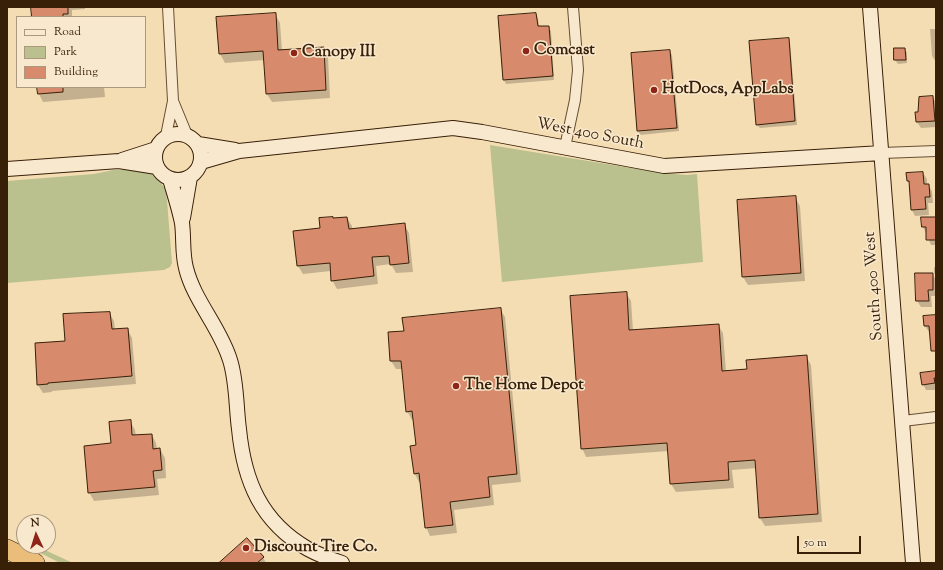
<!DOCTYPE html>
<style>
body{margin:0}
#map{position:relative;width:943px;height:570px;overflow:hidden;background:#f5ddb3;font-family:"Sorts Mill Goudy",serif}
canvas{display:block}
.frame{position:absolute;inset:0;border:8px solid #381f08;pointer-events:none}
.legend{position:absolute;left:16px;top:16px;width:130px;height:72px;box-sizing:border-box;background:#f8e9ce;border:1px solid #ab987f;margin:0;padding:5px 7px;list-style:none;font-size:12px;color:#381f08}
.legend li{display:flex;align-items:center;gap:8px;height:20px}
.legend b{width:20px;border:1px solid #ab987f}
.north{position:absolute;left:16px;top:514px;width:40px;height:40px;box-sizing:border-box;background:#f8e9ce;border:1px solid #ab987f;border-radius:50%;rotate:356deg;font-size:11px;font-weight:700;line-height:16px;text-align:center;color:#381f08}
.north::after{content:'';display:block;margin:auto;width:14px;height:18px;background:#8f2418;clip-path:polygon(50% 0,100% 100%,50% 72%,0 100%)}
.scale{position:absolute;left:797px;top:536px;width:64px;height:18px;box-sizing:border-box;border:2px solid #381f08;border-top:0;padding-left:5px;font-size:12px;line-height:14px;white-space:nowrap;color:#381f08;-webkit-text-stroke:3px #f8e9ce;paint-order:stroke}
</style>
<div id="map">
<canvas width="943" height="570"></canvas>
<div class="frame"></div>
<ul class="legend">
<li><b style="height:5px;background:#f8e9ce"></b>Road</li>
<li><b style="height:11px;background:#bac18e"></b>Park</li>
<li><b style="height:11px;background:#d78a6c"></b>Building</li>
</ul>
<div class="north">N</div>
<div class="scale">50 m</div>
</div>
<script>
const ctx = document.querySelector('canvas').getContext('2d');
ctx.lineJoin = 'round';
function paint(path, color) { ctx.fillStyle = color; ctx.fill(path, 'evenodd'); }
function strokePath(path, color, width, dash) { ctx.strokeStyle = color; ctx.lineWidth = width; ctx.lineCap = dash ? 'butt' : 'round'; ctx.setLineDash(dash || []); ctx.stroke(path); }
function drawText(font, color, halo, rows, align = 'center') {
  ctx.font = font + ' "Sorts Mill Goudy",serif'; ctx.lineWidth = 3; ctx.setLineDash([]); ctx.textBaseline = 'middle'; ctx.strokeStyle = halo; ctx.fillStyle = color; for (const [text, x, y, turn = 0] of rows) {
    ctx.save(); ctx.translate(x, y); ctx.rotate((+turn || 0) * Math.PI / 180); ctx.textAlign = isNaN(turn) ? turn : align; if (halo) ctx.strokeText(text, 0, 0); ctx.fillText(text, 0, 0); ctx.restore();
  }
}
paint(new Path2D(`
 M490,145L662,173L687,175L697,174L703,262L502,282Z
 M134,169L151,172L165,188L167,200L172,263L170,267L164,270L7,283V181L94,174L113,170Z
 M27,546H36L73,563H60Z`), '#bac18e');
paint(new Path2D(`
 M32,7H85V9L72,10V17H33Z
 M275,14L280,23L282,51L323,48L328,57L330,98L272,102L267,94L265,60L225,63L220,54L217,18Z
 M536,14L538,18L539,27H548L551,31L554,80L506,84L504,80Z
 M930,29H936V62L932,56Z
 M788,39L790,43L797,125L760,128L757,125Z
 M905,49L907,53V63L898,64L895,60Z
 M669,51L672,55L679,131L640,135L638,131L632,54Z
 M38,87H104L105,97L43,102L39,94Z
 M933,97L936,103V127L921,128L917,122L916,113H919Z
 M923,173L927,179V185H928L932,191L933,203H928L929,215L915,216L912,210L910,184L908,181Z
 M795,197L800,206L805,281L748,285L743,277Z
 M347,218L352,226V230L404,224L409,233L413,272L396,273L391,264L376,266L378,284L337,289L332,280L331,271L303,274L298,266L321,229L333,219Z
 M936,218V245H931L923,227Z
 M934,267H936V274L934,273Z
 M932,274L936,280V296H931L932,307H921L917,301Z
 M626,293L631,301L633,330L718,325L723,333L726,372L748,370L806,356L811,365L822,522L765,526L760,518L757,468L732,470L734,488L676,492L671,484L669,451L586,457L582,448Z
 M500,309L505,317L521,482L492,485L494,505L454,510L457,533L430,536L426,527L421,482H419L415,474L417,446L414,419L412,420L407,411L403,369H396L391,361L405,332Z
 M109,313L114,321L115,330L127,329L132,338L136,384L52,391V392L43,393L38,385Z
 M936,316V350L930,332H929L925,326L924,317Z
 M935,359H936V390H926L923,384L936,372Z
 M130,421L135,430L136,436L152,435L156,443L157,449H160L165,458L166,478L157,479L159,495L94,501L89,492L112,444Z
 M263,557L266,563H221Z`), '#0003');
const building = new Path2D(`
 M31,7H68V14H63V17H32Z
 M276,13L278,50L324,47L326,90L266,94L263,51L219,54L216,17Z
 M536,13L538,26H549L553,76L503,80L498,16Z
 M789,38L795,121L756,125L749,41Z
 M894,48H905L906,60H894Z
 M670,50L677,128L637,131L631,53Z
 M37,87H63V92L38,94Z
 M933,96L935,121L916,122L915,112H918L919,97Z
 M923,172L924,184H929L930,197H925L926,209L911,210L909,181H907L906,173Z
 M796,196L801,273L742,277L737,200Z
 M333,217V218L347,217L349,229L405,223L409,263L390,265L389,256L372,257L374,276L331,281L330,263L297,266L293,231L320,228L319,218Z
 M921,217H936V240H926V227H922Z
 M915,273H933V290H928L929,301H916Z
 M627,292L629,330L719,324L722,371L747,369L746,360L807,355L818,514L759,518L755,460L728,462L729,480L670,484L667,443L581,449L570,296Z
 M501,308L517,474L488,477L490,497L450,502L453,525L425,528L419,473L414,474L410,446L416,445L412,411L406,412L401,361H390L388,332L404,331L402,318Z
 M110,312L112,329L128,328L132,376L48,383V384L37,385L35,343L65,341L63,314Z
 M936,315V351H931L929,326H924L923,316Z
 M936,371V378H934L935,383L922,385L920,373Z
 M131,420L132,435L152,434L153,449L160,448L162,470L153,471L155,487L88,493L84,446L111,443L109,422Z
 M247,538L264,557L257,563H219Z`);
paint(building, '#d78a6c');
strokePath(building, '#381f08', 1);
const street = new Path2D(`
 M173,101L187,135
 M166,136L173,101L168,7
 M565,147L575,100L578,70L573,7
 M882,153L936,151
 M903,421L936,417`);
const secondary = new Path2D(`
 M870,7L913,563
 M155 157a23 23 0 1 1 46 0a23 23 0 1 1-46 0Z
 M198,144L235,150
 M122,160L156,149
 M201,162L239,151L453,128L482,132L664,166L882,153
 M7,169L119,161L157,167
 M170,179C174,193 179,208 182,223C184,237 182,253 186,268C194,301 220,327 230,360C237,382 236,407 239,429C244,481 261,522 308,549C319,555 330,559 342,563
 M183,218L190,177`);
const highway = new Path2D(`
 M7,549L35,563`);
strokePath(street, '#674e33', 12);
strokePath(secondary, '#381f08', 16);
strokePath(highway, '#381f08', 20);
strokePath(street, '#f8e9ce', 10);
strokePath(secondary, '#f8e9ce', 14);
strokePath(highway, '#eabe7a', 19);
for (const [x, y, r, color] of [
 [526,51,4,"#8f2418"],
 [294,53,4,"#8f2418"],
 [654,90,4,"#8f2418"],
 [456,386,4,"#8f2418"],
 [246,548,4,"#8f2418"]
]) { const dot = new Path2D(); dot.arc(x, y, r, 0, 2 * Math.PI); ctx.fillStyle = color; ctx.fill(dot); strokePath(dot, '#f8e9ce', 1.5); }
drawText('bold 16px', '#381f08', '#f8e9ce', [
 ["Comcast",534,51],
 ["Canopy III",302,53],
 ["HotDocs, AppLabs",662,90],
 ["The Home Depot",464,386],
 ["Discount Tire Co.",254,548]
], 'left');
drawText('16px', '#381f08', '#f8e9ce', [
 ["West 400 South",590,135,11],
 ["South 400 West",875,286,-94]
]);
</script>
